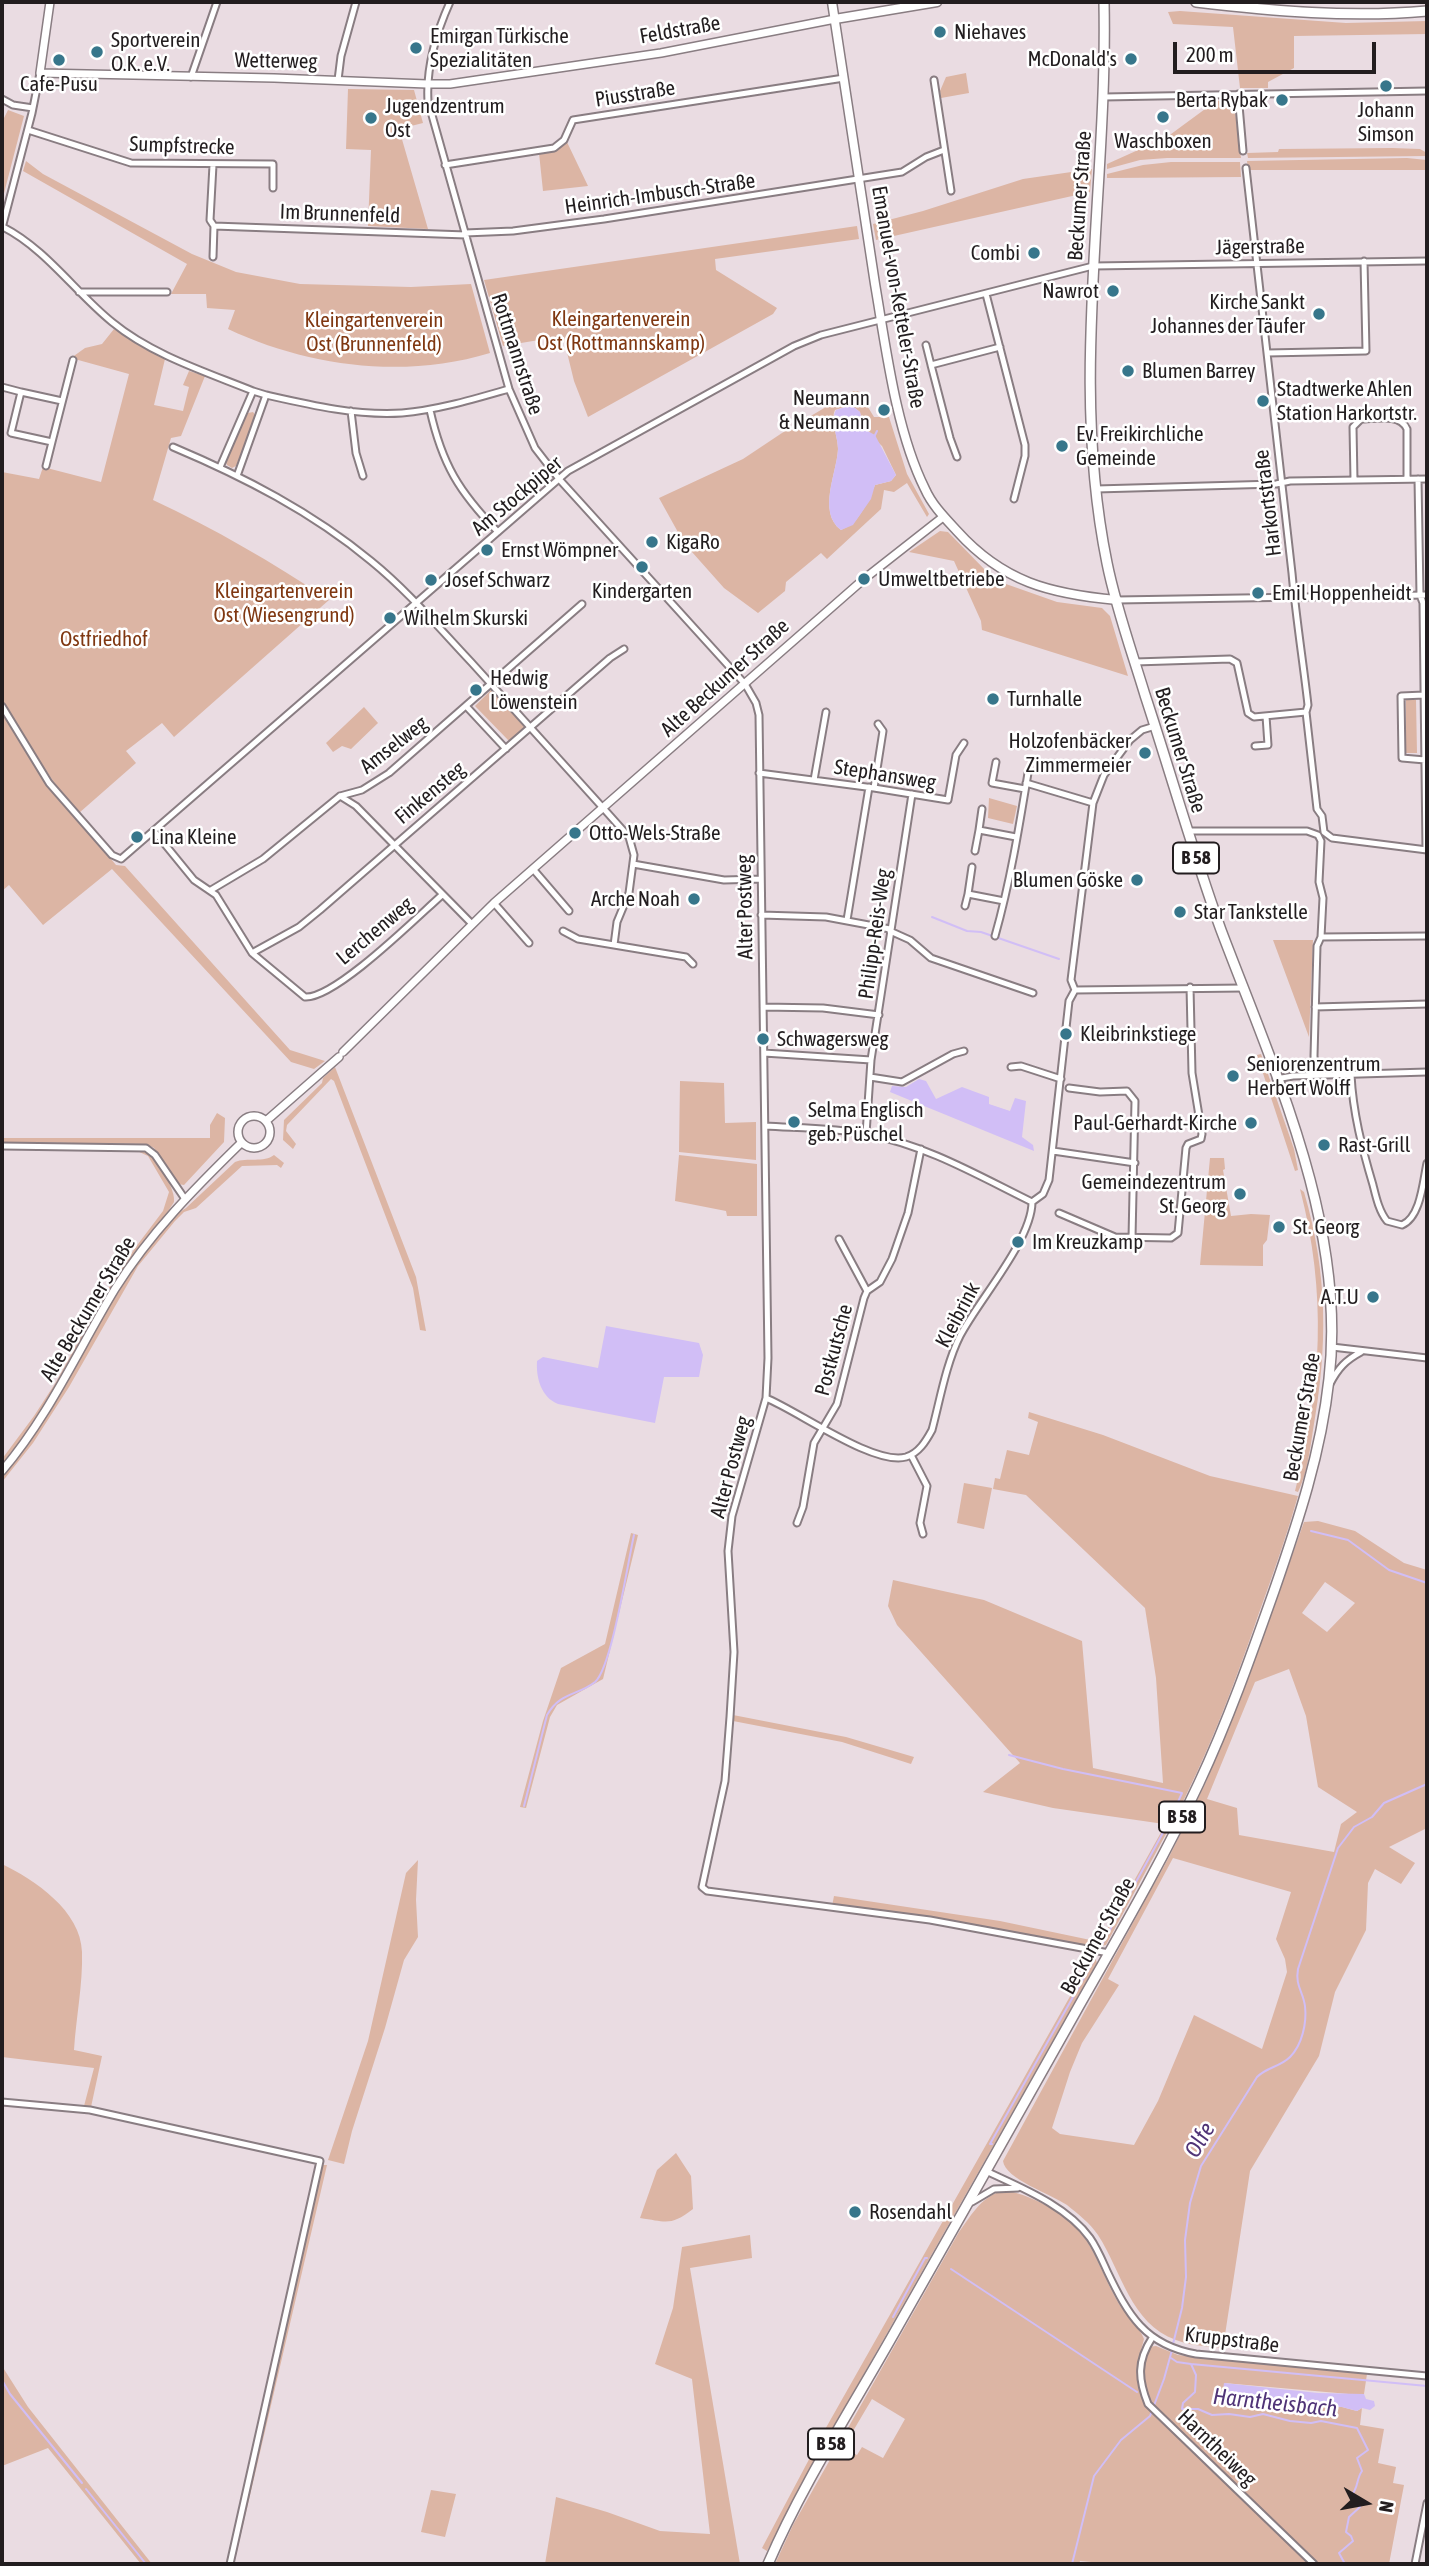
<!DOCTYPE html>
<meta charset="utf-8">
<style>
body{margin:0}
#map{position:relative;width:1429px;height:2566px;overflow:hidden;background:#eadce2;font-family:"Asap Condensed",sans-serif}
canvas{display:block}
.frame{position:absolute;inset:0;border:4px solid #221d1f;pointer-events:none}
.north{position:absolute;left:1331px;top:2468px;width:70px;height:70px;-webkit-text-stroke:5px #fff;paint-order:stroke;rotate:100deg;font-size:19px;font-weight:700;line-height:28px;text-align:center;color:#221d1f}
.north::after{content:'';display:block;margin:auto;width:24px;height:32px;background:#221d1f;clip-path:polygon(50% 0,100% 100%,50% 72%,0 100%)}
.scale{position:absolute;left:1173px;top:42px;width:203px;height:32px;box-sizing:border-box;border:4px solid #221d1f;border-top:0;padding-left:9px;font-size:21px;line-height:24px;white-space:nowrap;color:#221d1f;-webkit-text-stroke:5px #fff;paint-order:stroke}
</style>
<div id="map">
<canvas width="1429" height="2566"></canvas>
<div class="frame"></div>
<div class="north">N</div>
<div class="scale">200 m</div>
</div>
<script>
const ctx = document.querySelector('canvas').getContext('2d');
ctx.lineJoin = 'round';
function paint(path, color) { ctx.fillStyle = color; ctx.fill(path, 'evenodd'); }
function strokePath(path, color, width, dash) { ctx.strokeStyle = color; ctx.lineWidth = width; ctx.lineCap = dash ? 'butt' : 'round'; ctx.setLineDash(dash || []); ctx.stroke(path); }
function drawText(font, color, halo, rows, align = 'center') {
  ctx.font = font + ' "Asap Condensed",sans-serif'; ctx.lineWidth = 5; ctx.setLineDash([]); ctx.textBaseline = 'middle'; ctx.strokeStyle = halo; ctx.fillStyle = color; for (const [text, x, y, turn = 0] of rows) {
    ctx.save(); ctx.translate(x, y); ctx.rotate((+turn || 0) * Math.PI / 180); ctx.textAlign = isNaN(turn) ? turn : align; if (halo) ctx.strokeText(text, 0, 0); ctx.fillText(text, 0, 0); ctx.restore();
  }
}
paint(new Path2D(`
 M1180,11L1346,23L1427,21V34L1294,36V68L1268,82V88H1240L1233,27L1173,24L1168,12Z
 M966,73L969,93L941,98L940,91L946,77Z
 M348,89L414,90L423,123L399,129L428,229L368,226L371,150L346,149Z
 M1228,100L1234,103L1241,158H1167L1140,160L1107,169V164L1167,137L1216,101Z
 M8,110L24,116L2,201V122Z
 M566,140L588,186L543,191L539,153L553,150Z
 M1392,148L1420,149L1427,153V156L1248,158L1247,153L1278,152L1279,149Z
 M1407,158L1427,160V170H1248L1247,161Z
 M26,161L43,174L192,254L236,272L300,284L411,287L471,284L490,353C404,379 309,367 228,329L235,310L207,308L206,294H171L187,264L23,171Z
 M1171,162H1240L1241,177L1107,178V174L1143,165Z
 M1092,169L1090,192L876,240L873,224L923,211L1023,179Z
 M857,226L859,239L715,259L716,270L777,308L773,314L588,417L574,381L563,336L503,346L484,280Z
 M114,329L165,359L154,405L183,411L189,387L183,385L189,371L205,376L181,436L171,438L153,500C215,529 272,562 329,600L174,737L162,723L126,751L136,763L79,813C46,778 29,739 2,702V472L39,479L43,467L101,482L129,374L71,358L85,348L102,344Z
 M853,391H858L874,417H889L907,474L929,514L927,517L907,483L894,492L884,490L881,509L827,559L821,553L786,582L785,591L758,613L724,588L684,543L659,498L743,459L782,433ZM851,405L860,412L864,429L882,446L896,475L891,481L875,485C866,503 861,522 841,530C817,512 837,473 838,449C838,436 830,421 835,410Z
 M253,412L256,416L236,466L232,468L227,465L225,461L248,413Z
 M940,531L948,532L988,573L1006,584L1057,602L1102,608L1110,616L1128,676L982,630L981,621L954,561L909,552Z
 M492,689L526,727L509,741L475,706Z
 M1406,700H1416L1417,753H1406Z
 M364,707L378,723L351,749L342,746L333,752L326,743Z
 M2,711L52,789L116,865L125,866L290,1050L325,1061L314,1069L291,1062L112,869L43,925L9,885L2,891Z
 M989,798L1017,806L1013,824L988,818Z
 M1273,940H1313L1309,1037Z
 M1261,1054L1294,1149L1298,1170L1295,1171L1257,1055Z
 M335,1067L416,1277L426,1331L420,1330L413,1288L334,1081L331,1079L287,1125L286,1131L296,1144L293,1149L283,1140L284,1120L322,1083L323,1078Z
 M680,1081L724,1083L725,1123L756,1122V1160L679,1152Z
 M217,1113L225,1118L224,1142L184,1185L178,1184L154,1148L146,1144L2,1142V1138H210V1125Z
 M135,1150C141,1151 146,1151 151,1155C160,1163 176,1191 174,1202C160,1226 139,1247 124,1271C82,1335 53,1409 2,1467V1459L34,1416L56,1382L102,1298L135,1248L163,1211L169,1192L148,1156Z
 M274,1155L284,1163L281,1168L277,1165L242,1166L196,1208L184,1212L175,1221L138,1266L69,1387L33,1443L2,1482V1475C25,1446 47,1416 66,1383C93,1336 140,1236 186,1208L235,1162C247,1157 264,1163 274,1155Z
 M679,1155L757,1164V1216H727L726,1211L675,1201Z
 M1210,1158H1224L1225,1169L1223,1170L1231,1216L1251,1214L1270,1215L1267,1240L1263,1245V1266L1200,1265Z
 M1300,1189L1304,1192C1328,1274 1328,1347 1313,1430C1310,1450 1307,1474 1298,1492L1295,1491C1322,1388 1327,1293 1300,1189Z
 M1029,1412L1103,1435L1210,1476L1298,1496C1287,1535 1273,1574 1259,1613C1234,1686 1207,1757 1171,1825L1053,1808L983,1792L1020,1763L897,1625L888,1606L893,1580L984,1600L1082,1641L1093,1768L1163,1783L1156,1678L1145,1608L1026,1495L993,1489L995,1478L1000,1479L1007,1450L1029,1455L1038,1422L1028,1418Z
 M964,1483L992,1488L984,1529L957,1523Z
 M1318,1521L1355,1531L1404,1563L1427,1570V1828L1389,1847L1415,1863L1401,1884L1375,1869L1368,1883L1366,1930L1335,1992L1319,2056L1250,2171L1223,2348C1208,2346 1191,2346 1176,2340C1130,2323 1122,2272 1098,2235C1090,2223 1078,2214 1067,2205C1051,2194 1005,2179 1003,2161L1169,1857L1206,1782L1247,1682L1304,1522ZM1325,1582L1355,1603L1327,1632L1302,1613ZM1289,1669L1306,1716L1318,1787L1357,1812L1341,1824L1334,1852L1239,1835L1237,1808L1207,1799L1255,1682ZM1173,1858L1291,1892L1276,1939L1285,1959L1287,1972L1262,2049L1194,2015L1158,2101L1134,2145L1060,2134L1052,2128L1070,2072L1082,2043L1119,1985L1108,1979Z
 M631,1533L638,1535L603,1679L557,1705L550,1717L526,1808L520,1807L543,1721L561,1668L605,1644Z
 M733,1715L846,1737L914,1757L911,1764L842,1742L733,1721Z
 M1164,1827L1167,1829V1832L1106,1945L1091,1948L832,1906L834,1896L1000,1921L1100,1942Z
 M418,1860L416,1900L418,1937L404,1960L385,2028L352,2131L344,2164L328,2160L368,2041L406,1873Z
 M2,1864C35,1880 81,1911 82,1952C83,1984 76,2018 74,2050L102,2056L91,2107L84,2106L94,2068L2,2057Z
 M1094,1954L1097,1963L806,2476L767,2551L762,2548L823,2433Z
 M676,2153L691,2176L693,2209C671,2226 667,2222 640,2218L657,2170Z
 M323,2165H327L234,2564H231L320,2170Z
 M1006,2190C1035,2197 1071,2215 1087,2241C1099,2261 1107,2284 1119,2304C1127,2316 1139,2326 1144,2339L1139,2358L1138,2380H1142L1143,2361L1148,2347L1156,2346L1178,2355L1367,2374L1364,2394L1360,2395L1224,2383L1257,2402L1342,2407L1357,2411L1362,2408L1360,2425L1384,2429L1378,2463L1396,2467L1393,2483L1404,2485L1389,2564H1114L1080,2561L1079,2564H775L793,2525L959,2232C973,2213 982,2195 1006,2190ZM872,2399L905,2419L883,2458L862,2447L857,2455L843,2448Z
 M750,2235L752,2258L690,2268L740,2564H545L556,2497L607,2512L660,2531L710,2534L692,2379L655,2364L673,2308L682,2247Z
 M2,2366L28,2407L152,2564H141L48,2448L2,2466Z
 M431,2490L456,2494L445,2537L421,2532Z`), '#dcb5a4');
paint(new Path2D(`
 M851,405L860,412L864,429L875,435L896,475L891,481L875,485L871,499L853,525L841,530C817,512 837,473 838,449C838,436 830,421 836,410Z
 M919,1079L926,1081L936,1099L962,1087L989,1097V1104L1010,1111L1015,1098L1026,1101L1022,1137L1033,1145L1034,1151L890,1092L892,1086L906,1087Z
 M606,1326L699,1343L703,1355L699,1377H664L655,1423L558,1404C541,1397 536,1378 537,1361L543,1357L598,1368Z
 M1224,2383L1318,2393L1364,2394L1366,2399L1374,2401L1375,2406L1370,2410L1362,2408L1357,2411L1342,2407L1221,2401Z`), '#d1bef6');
strokePath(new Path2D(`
 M874,437L877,431
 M932,917L967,931L981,932L1059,959
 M1311,1531L1348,1540L1389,1570L1427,1583
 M1009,1755L1063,1769L1182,1793L1169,1822
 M524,1806L547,1715C560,1692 577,1696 595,1682C612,1667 628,1561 634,1535
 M1101,1946L1165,1829
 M992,2144H990L1095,1958
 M951,2269L1137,2392
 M893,2317L925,2258H927
 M1173,2344L1182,2308L1186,2277L1185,2240L1190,2203L1201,2166L1257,2077C1267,2067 1280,2067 1290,2057C1302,2045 1307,2023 1305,2006C1303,1991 1295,1986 1298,1969L1338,1848L1354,1827L1372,1817L1384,1803L1427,1784
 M1171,2358L1177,2362L1191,2364L1196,2375L1195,2392L1183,2403L1182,2409H1198L1212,2415L1229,2414L1250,2417L1263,2414L1290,2421L1311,2423L1321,2421L1357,2428L1368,2450L1357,2458L1362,2471C1356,2479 1359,2487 1351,2496L1360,2507L1349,2517L1346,2532L1351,2536L1353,2541L1339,2553L1345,2564
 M1191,2364L1427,2386
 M2,2380L10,2394L82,2483
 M86,2489L146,2564
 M1072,2564L1094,2476L1121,2440L1150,2416L1164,2379L1172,2350`), '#d1bef6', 2);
const minor = new Path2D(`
 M450,2C437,31 426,68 428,101L509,389L535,448L559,479L745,684L756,703L759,715L768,1358L766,1398L732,1516L728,1551L734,1652L730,1717L725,1781L702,1887L707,1891L930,1920L1109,1953
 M191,77L217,2
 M338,80L341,56L356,2
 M934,80L951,191
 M1238,94L1243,151
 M1104,97L1427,91
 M2,99L13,105L33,108
 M28,130L131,163L273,164V188
 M445,165L554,148L564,140L573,120L844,78
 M1246,168L1292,573C1296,618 1303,661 1308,705L1306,712L1317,809L1322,816L1324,832L1332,838L1427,850
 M214,226L466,235
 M3,227C46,249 75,292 112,322C152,355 206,372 253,391
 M2,228L32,113L40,73
 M465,233L513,231L604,219L902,172L926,157L944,150
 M213,257L214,226L210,220L213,165
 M79,292H167
 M986,294L1025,445V456L1014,499
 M926,345L931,365L1000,347
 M1267,353L1366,351L1364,261
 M931,365L950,438L957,457
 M2,387L21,392L11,433L52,442L73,360
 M21,392L62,401
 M266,395C310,405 357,416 402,413C438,410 474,399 509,389
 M430,410C442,464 459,492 498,532
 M351,411L356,453L363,476
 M173,447C244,477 312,512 371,561C408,591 439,628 472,663C516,711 560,760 604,809L629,837L634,855L629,893L617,922L614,945
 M46,466L52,442
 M220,467L253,391L266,395L237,476
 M1418,479L1420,595L1423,603L1426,850
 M1354,480L1353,427L1361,419C1375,419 1400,413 1407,429V479
 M1096,489L1276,484L1290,481L1427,479
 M1117,600L1427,595
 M1135,662L1230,659L1237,663L1248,713L1254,717L1306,712
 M1424,695L1401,696L1402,758L1425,760
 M2,706L49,783L112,855L121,859L568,471L794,346L821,335L1093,266L1427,261
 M466,706L506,749
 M1255,746L1268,745L1266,716
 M996,762L992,783L1025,789
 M759,773L874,788L948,800L956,755L964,743
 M814,780L826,712
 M1026,783L1093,803
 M874,788L883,731L878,724
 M340,796L356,806L472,924
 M982,809L979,830L1016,837
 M154,831L194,880L216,895L252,953L305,997C335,999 417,917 442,895
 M1187,831H1307L1318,835L1321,841L1319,882L1323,898L1321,937L1317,946L1314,1056L1316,1075
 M975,851L979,830
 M633,864L724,880L761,879
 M533,869L569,911
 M211,890L263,859L340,796L362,790L389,773L582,604
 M968,894L972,867
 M494,903L529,943
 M965,906L968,894L1004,901
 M761,915L826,917L890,929
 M847,920L869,787
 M563,931L578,939L686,957L693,964
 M890,931L910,940L931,958L1033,993
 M995,936C1010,883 1019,828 1028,773
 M1321,937L1427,936
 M252,953L299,927L320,910L610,658L624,649
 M1075,990L1071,980L1093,803L1104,775L1130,740L1142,730L1155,726
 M1075,990L1243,988
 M763,1007L823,1008L879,1015
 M1315,1007L1427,1004
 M764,1053L871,1060
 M1011,1067L1021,1066L1061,1079
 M1351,1075C1353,1113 1362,1148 1373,1185C1376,1197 1379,1211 1387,1221L1402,1225C1421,1217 1423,1181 1427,1163
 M870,1077L902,1082L953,1054L964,1051
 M1276,1079L1293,1076L1427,1072
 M1069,1088L1100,1092L1127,1091L1135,1101L1132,1238
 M765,1126C798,1128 834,1128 867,1134C926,1145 979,1176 1032,1202
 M866,1134L871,1060L912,794
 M2,1146L146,1148L155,1155L185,1199
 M1053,1151L1135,1163
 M1059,1213L1115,1237L1171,1238L1178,1233L1186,1148L1188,1144L1201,1139L1202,1134L1192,1073L1190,987
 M839,1239L867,1291
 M1332,1347L1427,1358
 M1330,1384C1338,1368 1346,1360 1361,1352
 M766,1398C798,1411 874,1466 906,1457C919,1453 926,1441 932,1430C940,1400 946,1364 960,1336C978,1301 1032,1240 1032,1202L1043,1194L1049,1180L1069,1001L1075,990
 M911,1455L927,1486L920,1523L923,1534
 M797,1523L803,1507L814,1443L837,1404L864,1298L867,1291L880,1282L892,1259L908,1213L921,1149
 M2,2102L90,2110L320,2161L230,2564
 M988,2172C1022,2188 1067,2206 1090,2238C1097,2248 1102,2260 1107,2271C1128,2315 1145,2345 1196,2354L1427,2376
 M972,2202L994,2189L1018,2188
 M1152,2338C1137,2361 1138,2379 1148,2404L1314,2564
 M1415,2564L1427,2503`);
const tertiary = new Path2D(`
 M50,2L40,73L274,78L427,84H450L661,53L835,19
 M343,1052L494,903L864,579L943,517
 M238 1132a16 16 0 1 1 32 0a16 16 0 1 1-32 0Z
 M266,1121L339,1057
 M2,1471C49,1416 78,1350 115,1289C150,1233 195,1188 241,1143`);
const secondary = new Path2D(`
 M832,2C847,96 860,190 875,284C886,348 896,431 925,489C932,505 945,518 957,531C1003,582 1050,594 1117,600
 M835,19L937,2`);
const primary = new Path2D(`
 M1196,2C1273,11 1350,18 1427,11
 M768,2564C802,2485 850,2411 893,2335C954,2228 1015,2120 1075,2013C1118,1937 1162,1862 1199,1783C1228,1721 1251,1656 1274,1591C1298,1522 1321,1453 1329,1379C1347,1227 1274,1070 1221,930C1193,853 1171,774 1145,695C1132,652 1116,608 1107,563C1069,378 1108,188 1104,2`);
strokePath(minor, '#897d82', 9);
strokePath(tertiary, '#897d82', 10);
strokePath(secondary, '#897d82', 11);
strokePath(primary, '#897d82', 12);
strokePath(minor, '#fff', 5);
strokePath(tertiary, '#fff', 7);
strokePath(secondary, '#fff', 8);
strokePath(primary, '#fff', 9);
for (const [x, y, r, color] of [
 [940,32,7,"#37768b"],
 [416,48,7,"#37768b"],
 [97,52,7,"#37768b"],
 [1131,59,7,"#37768b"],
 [59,60,7,"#37768b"],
 [1386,86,7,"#37768b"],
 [1282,100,7,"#37768b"],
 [1163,117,7,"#37768b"],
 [371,118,7,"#37768b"],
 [1034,253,7,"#37768b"],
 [1113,291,7,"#37768b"],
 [1319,314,7,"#37768b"],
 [1128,371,7,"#37768b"],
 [1263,401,7,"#37768b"],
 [884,410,7,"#37768b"],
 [1062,446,7,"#37768b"],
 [652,542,7,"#37768b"],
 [487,550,7,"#37768b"],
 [642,567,7,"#37768b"],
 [864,579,7,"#37768b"],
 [431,580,7,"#37768b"],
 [1258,593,7,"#37768b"],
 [390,618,7,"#37768b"],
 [476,690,7,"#37768b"],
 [993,699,7,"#37768b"],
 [1145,753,7,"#37768b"],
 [575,833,7,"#37768b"],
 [137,837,7,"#37768b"],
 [1137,880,7,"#37768b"],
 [694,899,7,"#37768b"],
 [1180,912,7,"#37768b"],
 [1066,1034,7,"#37768b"],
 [763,1039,7,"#37768b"],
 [1233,1076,7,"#37768b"],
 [794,1122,7,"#37768b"],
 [1251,1123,7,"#37768b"],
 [1324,1145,7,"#37768b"],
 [1240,1194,7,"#37768b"],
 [1279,1227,7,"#37768b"],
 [1018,1242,7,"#37768b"],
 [1373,1297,7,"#37768b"],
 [855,2212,7,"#37768b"]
]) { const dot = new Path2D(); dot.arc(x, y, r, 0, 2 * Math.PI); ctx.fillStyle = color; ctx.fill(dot); strokePath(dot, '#fff', 2.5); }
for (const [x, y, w] of [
 [1196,858,46],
 [1182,1817,46],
 [831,2444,46]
]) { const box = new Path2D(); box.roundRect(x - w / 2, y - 15.5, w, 31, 5); ctx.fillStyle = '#fff'; ctx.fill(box); strokePath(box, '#221d1f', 2); }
drawText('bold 19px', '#221d1f', null, [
 ["B 58",1196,858],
 ["B 58",1182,1817],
 ["B 58",831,2444]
]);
drawText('21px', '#221d1f', '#fff', [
 ["Feldstraße",680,30,-10],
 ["Wetterweg",276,61,1],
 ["Piusstraße",635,94,-9],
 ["Sumpfstrecke",182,146,2],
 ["Heinrich-Imbusch-Straße",660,194,-8],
 ["Beckumer Straße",1080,196,-86],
 ["Im Brunnenfeld",340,214,2],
 ["Jägerstraße",1260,247,-1],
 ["Emanuel-von-Ketteler-Straße",898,297,80],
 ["Rottmannstraße",517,354,72],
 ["Am Stockpiper",517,496,-40],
 ["Harkortstraße",1268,503,-97],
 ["Alte Beckumer Straße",725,678,-42],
 ["Amselweg",394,745,-38],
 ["Beckumer Straße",1180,750,73],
 ["Stephansweg",885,775,9],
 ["Finkensteg",430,793,-40],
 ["Alter Postweg",745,907,-91],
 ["Lerchenweg",375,931,-40],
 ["Philipp-Reis-Weg",875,934,-82],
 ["Alte Beckumer Straße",88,1309,-59],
 ["Kleibrink",958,1315,-62],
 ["Postkutsche",834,1350,-75],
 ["Beckumer Straße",1302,1417,-80],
 ["Alter Postweg",731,1467,-75],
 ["Beckumer Straße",1098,1936,-61],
 ["Kruppstraße",1232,2340,7],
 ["Harntheiweg",1217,2448,44]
]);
drawText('21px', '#221d1f', '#fff', [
 ["Niehaves",954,32],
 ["Emirgan Türkische",430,36],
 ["Spezialitäten",430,60],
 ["Sportverein",111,40],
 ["O.K. e.V.",111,64],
 ["McDonald's",1117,59,"right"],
 ["Cafe-Pusu",59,84,"center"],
 ["Berta Rybak",1268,100,"right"],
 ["Jugendzentrum",385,106],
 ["Ost",385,130],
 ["Johann",1386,110,"center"],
 ["Simson",1386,134,"center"],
 ["Waschboxen",1163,141,"center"],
 ["Combi",1020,253,"right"],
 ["Nawrot",1099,291,"right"],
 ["Kirche Sankt",1305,302,"right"],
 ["Johannes der Täufer",1305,326,"right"],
 ["Blumen Barrey",1142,371],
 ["Stadtwerke Ahlen",1277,389],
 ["Station Harkortstr.",1277,413],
 ["Neumann",870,398,"right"],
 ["& Neumann",870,422,"right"],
 ["Ev. Freikirchliche",1076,434],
 ["Gemeinde",1076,458],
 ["KigaRo",666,542],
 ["Ernst Wömpner",501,550],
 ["Umweltbetriebe",878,579],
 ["Josef Schwarz",445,580],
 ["Kindergarten",642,591,"center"],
 ["Emil Hoppenheidt",1272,593],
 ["Wilhelm Skurski",404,618],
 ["Hedwig",490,678],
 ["Löwenstein",490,702],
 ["Turnhalle",1007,699],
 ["Holzofenbäcker",1131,741,"right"],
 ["Zimmermeier",1131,765,"right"],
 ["Otto-Wels-Straße",589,833],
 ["Lina Kleine",151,837],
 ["Blumen Göske",1123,880,"right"],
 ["Arche Noah",680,899,"right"],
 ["Star Tankstelle",1194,912],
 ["Kleibrinkstiege",1080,1034],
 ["Schwagersweg",777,1039],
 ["Seniorenzentrum",1247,1064],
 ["Herbert Wolff",1247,1088],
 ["Selma Englisch",808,1110],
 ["geb. Püschel",808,1134],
 ["Paul-Gerhardt-Kirche",1237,1123,"right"],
 ["Rast-Grill",1338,1145],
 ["Gemeindezentrum",1226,1182,"right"],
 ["St. Georg",1226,1206,"right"],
 ["St. Georg",1293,1227],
 ["Im Kreuzkamp",1032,1242],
 ["A.T.U",1359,1297,"right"],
 ["Rosendahl",869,2212]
], 'left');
drawText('21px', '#7f3711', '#fff', [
 ["Kleingartenverein",621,319],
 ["Ost (Rottmannskamp)",621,343],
 ["Kleingartenverein",374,320],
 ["Ost (Brunnenfeld)",374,344],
 ["Kleingartenverein",284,591],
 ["Ost (Wiesengrund)",284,615],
 ["Ostfriedhof",104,639]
]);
drawText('italic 23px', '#503477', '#fff', [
 ["Olfe",1200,2140,-60],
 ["Harntheisbach",1275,2403,6]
]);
</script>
